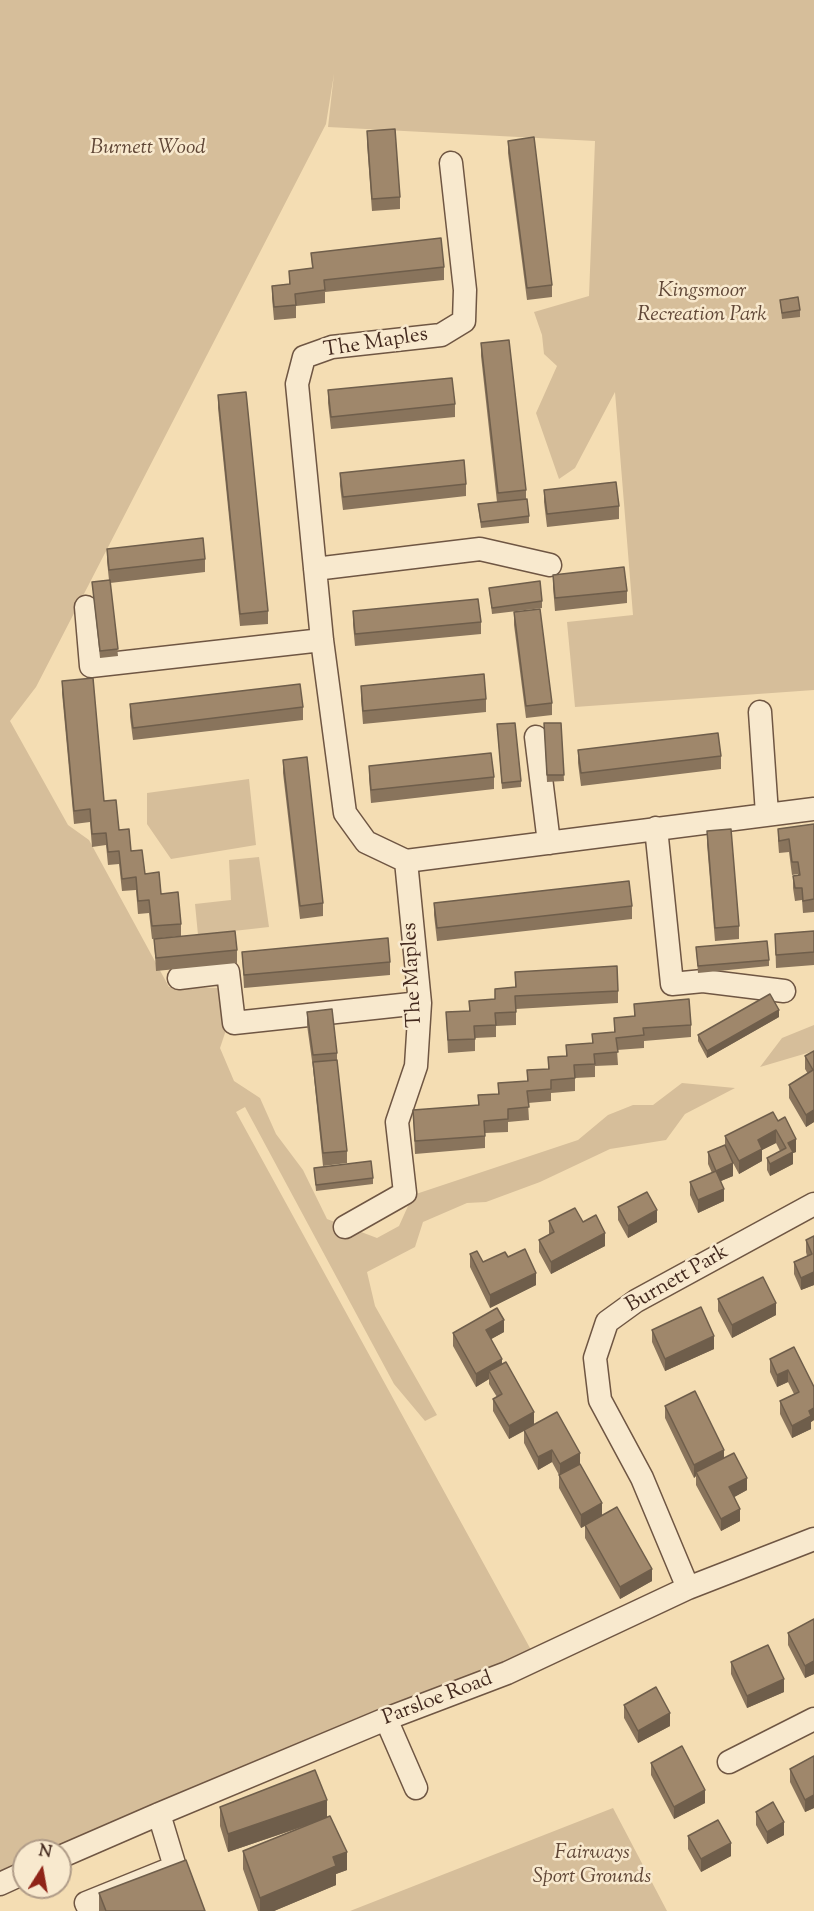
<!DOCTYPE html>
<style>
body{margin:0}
#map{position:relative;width:814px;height:1911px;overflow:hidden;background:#f4ddb3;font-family:"Sorts Mill Goudy",serif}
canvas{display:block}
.north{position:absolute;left:12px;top:1839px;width:60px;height:60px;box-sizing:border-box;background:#f8e9ce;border:2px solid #b09c88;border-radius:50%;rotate:11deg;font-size:16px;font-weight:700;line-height:24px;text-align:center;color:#43291e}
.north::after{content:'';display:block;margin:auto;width:21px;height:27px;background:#8f2418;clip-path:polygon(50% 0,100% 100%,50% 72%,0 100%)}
</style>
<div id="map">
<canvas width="814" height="1911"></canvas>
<div class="north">N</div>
</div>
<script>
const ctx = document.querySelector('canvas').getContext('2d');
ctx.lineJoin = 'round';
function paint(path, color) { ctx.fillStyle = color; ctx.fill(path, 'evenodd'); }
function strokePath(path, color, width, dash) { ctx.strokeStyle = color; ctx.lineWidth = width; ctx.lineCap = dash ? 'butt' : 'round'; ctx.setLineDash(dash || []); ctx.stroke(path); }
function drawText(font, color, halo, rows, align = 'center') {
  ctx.font = font + ' "Sorts Mill Goudy",serif'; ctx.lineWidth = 5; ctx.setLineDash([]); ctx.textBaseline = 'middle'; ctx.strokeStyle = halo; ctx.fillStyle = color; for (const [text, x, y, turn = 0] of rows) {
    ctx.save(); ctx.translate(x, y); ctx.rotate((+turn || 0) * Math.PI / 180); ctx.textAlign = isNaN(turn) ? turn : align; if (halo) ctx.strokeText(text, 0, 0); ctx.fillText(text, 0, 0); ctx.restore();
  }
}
paint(new Path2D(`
 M0,0H814V690L575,707L567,622L633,615L615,392L575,468L559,479L536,413L557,366L544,354L542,335L534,312L589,296L595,141L328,127L334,74L326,124L36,687L10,721L68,825L89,840L169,987L223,988L226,1030L220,1048L234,1081L260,1098L276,1134L303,1170L327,1219L377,1238L399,1226L413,1195L578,1140L608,1115L633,1105H653L682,1083L735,1088L685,1114L666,1140L610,1149L540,1182L486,1202L467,1203L423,1222L415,1247L367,1272L375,1306L437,1415L425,1421L394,1384L245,1107L236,1112L536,1659L60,1851H24V1879L0,1889Z
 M249,779L256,845L171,859L147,824V793Z
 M259,857L269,927L198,935L195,904L231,900L229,860Z
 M814,1025V1051L760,1067L782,1038Z
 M613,1808L667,1911H350Z`), '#d6be9a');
const minor = new Path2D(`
 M451,163L465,290L464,321L441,335L332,347L304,357L297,384L322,640L345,813L366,842L406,861L814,809
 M315,569L480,549L550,565
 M86,607L91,666L322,640
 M760,712L767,814
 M536,737L549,843
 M656,828L672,984L703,981L784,991
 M179,978L228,972L234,1023L420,1003
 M345,1227L405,1193L397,1122L416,1066L420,1003L406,861
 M688,1588L642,1478L600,1400L595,1358L607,1322L636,1301L814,1204
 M386,1719L416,1788
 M729,1762L814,1719
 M60,1857L159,1814L386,1719L507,1673L688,1588L814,1539
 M0,1884L24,1873
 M90,1911L86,1903L175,1867L159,1814`);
strokePath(minor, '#6f5643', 25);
strokePath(minor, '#f8e9ce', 22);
paint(new Path2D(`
 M367,131L400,197V209L372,211L367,144Z
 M508,141L552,285V297L527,300L508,153Z
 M311,253L444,267V280L325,292V303L296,306V318L274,320L272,298V286L289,284V271L312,268Z
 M780,300L800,310V317L782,319Z
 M481,343L526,490V499L529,516V523L481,528L478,504L497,502L481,356Z
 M328,390L455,404V417L331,429L328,403Z
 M218,395L268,611V624L240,626L218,408Z
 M340,473L466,484V496L343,510L340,486Z
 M544,490L619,506V519L547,527L544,502Z
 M107,549L205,559V572L110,583L118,656L100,658L92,582L109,580L107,561Z
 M553,575L627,591V603L555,611L553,587Z
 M489,588L542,601V608L492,614Z
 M353,611L481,622V634L355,646L353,624Z
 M514,612L552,703V715L526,718L514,625Z
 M62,681L104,801L119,830L145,874L161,894L181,924V936L152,939L149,913L138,914L136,890L122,891L119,864L108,865L106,845L92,847L90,822L74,824L62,693Z
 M361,686L486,699V712L363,724L361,699Z
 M130,704L303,707V720L133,740L130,717Z
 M544,723H561L564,781L547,782Z
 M497,724L521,781V787L502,789Z
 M578,750L721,756V769L581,786L578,763Z
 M283,760L323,903V916L300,919L283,773Z
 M369,766L494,777V789L371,803L369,778Z
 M814,824V912L803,913L802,900L795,901L793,888V876L798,875V874L792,875L789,852L779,853L778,841V829Z
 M707,831L739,926V939L715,941L707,844Z
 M434,903L632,906V919L437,941L434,915Z
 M814,931V965L776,968L775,934Z
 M154,939L237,950V963L156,971Z
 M696,947L769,960V966L698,973Z
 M242,952L390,962V975L244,988Z
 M515,972L618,991V1003L516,1009V1025L496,1026V1037L475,1038V1051L448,1053L446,1012L469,1011V1001L495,999V989L515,987Z
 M634,1004L691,1025V1037L644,1041V1048L617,1050L618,1065L595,1066V1077L575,1078V1091L551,1093V1101L528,1103L529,1120L508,1122V1132L485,1133V1148L415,1154L413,1110L478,1105V1095L498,1094V1083L527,1081V1070L548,1069V1057L566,1056V1045L592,1043V1034L614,1032V1018L634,1016Z
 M307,1012L337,1053V1060L347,1151V1163L323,1166L313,1068L307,1025Z
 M779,1017L707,1058L698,1041V1035Z
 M814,1051V1122L806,1127L789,1098V1085L808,1074L805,1069V1056Z
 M773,1112L796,1152L793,1153V1164L770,1176L767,1170V1158L780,1151L776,1143L762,1150V1161L739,1174L733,1163V1176L721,1181L724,1201L698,1213L690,1195V1182L712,1173L708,1164V1152L725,1146V1136Z
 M314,1168L373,1178V1184L316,1191Z
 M618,1207L657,1222L628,1238L618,1220Z
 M549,1221L583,1222L605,1246L551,1274L539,1252V1240L549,1235Z
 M814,1236V1285L801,1290L794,1274V1262L807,1256L806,1252V1240Z
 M470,1254L483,1262L508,1257L536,1285L490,1308L470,1267Z
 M718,1299L776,1315L732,1338L718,1311Z
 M652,1330L714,1349L665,1371L652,1342Z
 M504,1332L491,1339L502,1364L534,1424L580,1464L602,1515L652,1581L620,1599L585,1538V1526L581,1528L559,1488V1475L552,1462L538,1470L524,1443V1431L509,1439L493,1411V1399L497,1397L489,1384V1379L476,1387L453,1346V1333Z
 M770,1359L814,1387V1420L811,1422V1429L792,1438L780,1414V1401L794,1394L788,1382L777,1387L770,1372Z
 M665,1406L724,1458L747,1490L734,1497L740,1521L721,1531L696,1485V1476L694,1478L665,1418Z
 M814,1619V1674L805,1678L788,1645V1633Z
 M731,1662L784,1692L747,1708L731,1674Z
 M624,1705L670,1726L638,1743L624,1718Z
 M814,1756V1808L805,1812L790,1782V1769Z
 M651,1763L705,1803L674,1819L651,1775Z
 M220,1807L327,1817L347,1870L336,1874V1885L274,1911H258L243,1869V1851L305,1826L228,1852L220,1826Z
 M756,1812L784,1835L767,1844L756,1825Z
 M688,1836L731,1856L701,1872L688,1849Z
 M99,1893L205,1911H99Z`), '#89745c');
paint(new Path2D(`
 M779,1010V1017L707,1058V1051Z
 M814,1110V1122L806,1127V1115Z
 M776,1130V1143L762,1150V1161L739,1174V1161L758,1140Z
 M796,1139V1152L793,1153V1164L770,1176V1164L788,1154V1143Z
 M733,1163V1176L716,1183V1171Z
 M724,1189V1201L698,1213V1200Z
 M657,1210V1222L628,1238V1226Z
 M605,1233V1246L551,1274V1262Z
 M814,1272V1285L801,1290V1278Z
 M536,1273V1285L490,1308V1295Z
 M776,1303V1315L732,1338V1325Z
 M504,1320V1332L486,1342V1330Z
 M714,1336V1349L665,1371V1359Z
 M502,1359V1372L489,1371V1379L476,1387V1374Z
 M788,1370V1382L777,1387V1375Z
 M814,1408V1420L811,1422V1429L792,1438V1426L809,1411Z
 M534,1412V1425L509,1439V1426Z
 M552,1450V1462L538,1470V1457Z
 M724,1450V1462L696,1472V1476L694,1478V1465Z
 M580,1453V1466L560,1476V1464Z
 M747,1478V1490L729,1500V1487Z
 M602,1503V1516L581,1528V1515Z
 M740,1509V1521L721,1531V1519Z
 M652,1569V1581L620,1599V1587Z
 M814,1661V1674L805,1678V1666Z
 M784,1679V1692L747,1708V1696Z
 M670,1713V1726L638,1743V1731Z
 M705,1790V1803L674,1819V1807Z
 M814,1795V1808L805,1812V1800Z
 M327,1800V1818L228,1852V1834Z
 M784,1822V1835L767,1844V1832Z
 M731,1843V1856L701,1872V1859Z
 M347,1852V1870L336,1874V1885L274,1911H260V1898L333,1857Z`), '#6f5e4b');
const building = new Path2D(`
 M395,129L400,197L372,199L367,131Z
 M534,137L552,285L527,288L508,141Z
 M441,238L444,267L324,280L325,290L295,294L296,305L274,307L272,286L290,284L289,271L313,268L311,253Z
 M798,297L800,310L782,313L780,300Z
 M509,340L526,490L498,493L481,343Z
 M452,378L455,404L331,417L328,390Z
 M246,392L268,611L240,614L218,395Z
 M464,460L466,484L343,497L340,473Z
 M616,482L619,506L547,514L544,490Z
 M527,499L529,516L481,522L478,504Z
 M203,538L205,559L109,570L107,549Z
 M624,567L627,591L555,598L553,575Z
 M110,580L118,649L100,651L92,582Z
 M540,581L542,601L492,608L489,588Z
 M478,599L481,622L355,634L353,611Z
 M540,609L552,703L526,706L514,612Z
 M484,674L486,699L363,711L361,686Z
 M93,678L104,801L116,800L119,830L129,829L131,851L142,850L145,874L159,872L161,894L178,892L181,924L152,926L149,900L138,901L136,877L122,879L119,851L108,852L106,833L92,834L90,809L74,811L62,681Z
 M300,684L303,707L133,728L130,704Z
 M515,723L521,781L502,783L497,724Z
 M544,723H561L564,775H547Z
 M718,733L721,756L581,773L578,750Z
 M491,753L494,777L371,790L369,766Z
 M307,757L323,903L300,906L283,760Z
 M814,824V899L803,901L802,888H795L793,876L800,875L798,862H792L789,839L779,841L778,829Z
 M731,829L739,926L715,928L707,831Z
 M629,881L632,906L437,928L434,903Z
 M235,931L237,950L156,958L154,939Z
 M814,931V952L776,955L775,934Z
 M388,938L390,962L244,975L242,952Z
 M767,941L769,960L698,966L696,947Z
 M617,966L618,991L515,996L516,1012L495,1013L496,1025L474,1026L475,1039L448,1040L446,1012L470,1011L469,1001L495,999V989L516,987L515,972Z
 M770,994L779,1010L707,1051L698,1035Z
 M689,999L691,1025L643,1028L644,1035L616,1038L618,1052L594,1054L595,1064L574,1065L575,1078L551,1080V1089L527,1091L529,1107L508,1109V1119L484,1121L485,1136L415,1141L413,1110L479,1105L478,1095L499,1094L498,1083L528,1081L527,1070L549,1069L548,1057L567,1056L566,1045L593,1043L592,1034L615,1032L614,1018L635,1016L634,1004Z
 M332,1009L337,1053L313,1055L307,1012Z
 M814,1051V1110L806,1115L789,1085L813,1070L805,1056Z
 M337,1060L347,1151L323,1153L313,1062Z
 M773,1112L778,1121L785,1117L796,1139L788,1143L793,1152L770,1164L767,1158L786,1148L776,1130L758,1140L762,1149L739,1161L725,1136Z
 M725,1145L733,1163L716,1171L708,1152Z
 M371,1161L373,1178L316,1185L314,1168Z
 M716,1171L724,1189L698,1200L690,1182Z
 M647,1192L657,1210L628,1226L618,1207Z
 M575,1208L583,1222L596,1215L605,1233L551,1262L539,1240L554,1232L549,1221Z
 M814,1236V1272L801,1278L794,1262L812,1254L806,1240Z
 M525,1249L536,1273L490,1295L470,1254L477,1251L483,1262L505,1252L508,1257Z
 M763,1277L776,1303L732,1325L718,1299Z
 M701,1307L714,1336L665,1359L652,1330Z
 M497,1308L504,1320L486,1330L502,1359L476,1374L453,1333Z
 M794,1347L814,1387V1408L809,1411L811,1416L792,1426L780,1401L799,1392L788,1370L777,1375L770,1359Z
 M506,1362L534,1412L509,1426L493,1399L502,1394L489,1371Z
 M695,1391L724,1450L694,1465L665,1406Z
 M557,1412L580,1453L560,1464L552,1450L538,1457L524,1430Z
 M734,1453L747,1478L729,1487L740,1509L721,1519L696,1472Z
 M580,1464L602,1503L581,1515L559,1475Z
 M617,1507L652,1569L620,1587L585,1525Z
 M814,1619V1661L805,1666L788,1633Z
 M768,1645L784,1679L747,1696L731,1662Z
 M656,1687L670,1713L638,1731L624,1705Z
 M682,1746L705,1790L674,1807L651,1763Z
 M814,1756V1795L805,1800L790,1769Z
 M315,1770L327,1800L228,1834L220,1807Z
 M773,1802L784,1822L767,1832L756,1812Z
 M330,1816L347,1852L333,1857L336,1866L260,1898L243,1851Z
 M718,1820L731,1843L701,1859L688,1836Z
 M186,1860L205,1911H106L99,1893Z`);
paint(building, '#9f876b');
strokePath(building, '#6f5e4b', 1.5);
drawText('italic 21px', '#604737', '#f8e9ce', [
 ["Burnett Wood",148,149],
 ["Kingsmoor",702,292],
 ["Recreation Park",702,316],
 ["Fairways",592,1854],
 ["Sport Grounds",592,1878]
]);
drawText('21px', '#43291e', '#f8e9ce', [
 ["The Maples",376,344,-9],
 ["The Maples",414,975,-93],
 ["Burnett Park",678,1280,-30],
 ["Parsloe Road",438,1700,-21]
]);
</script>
